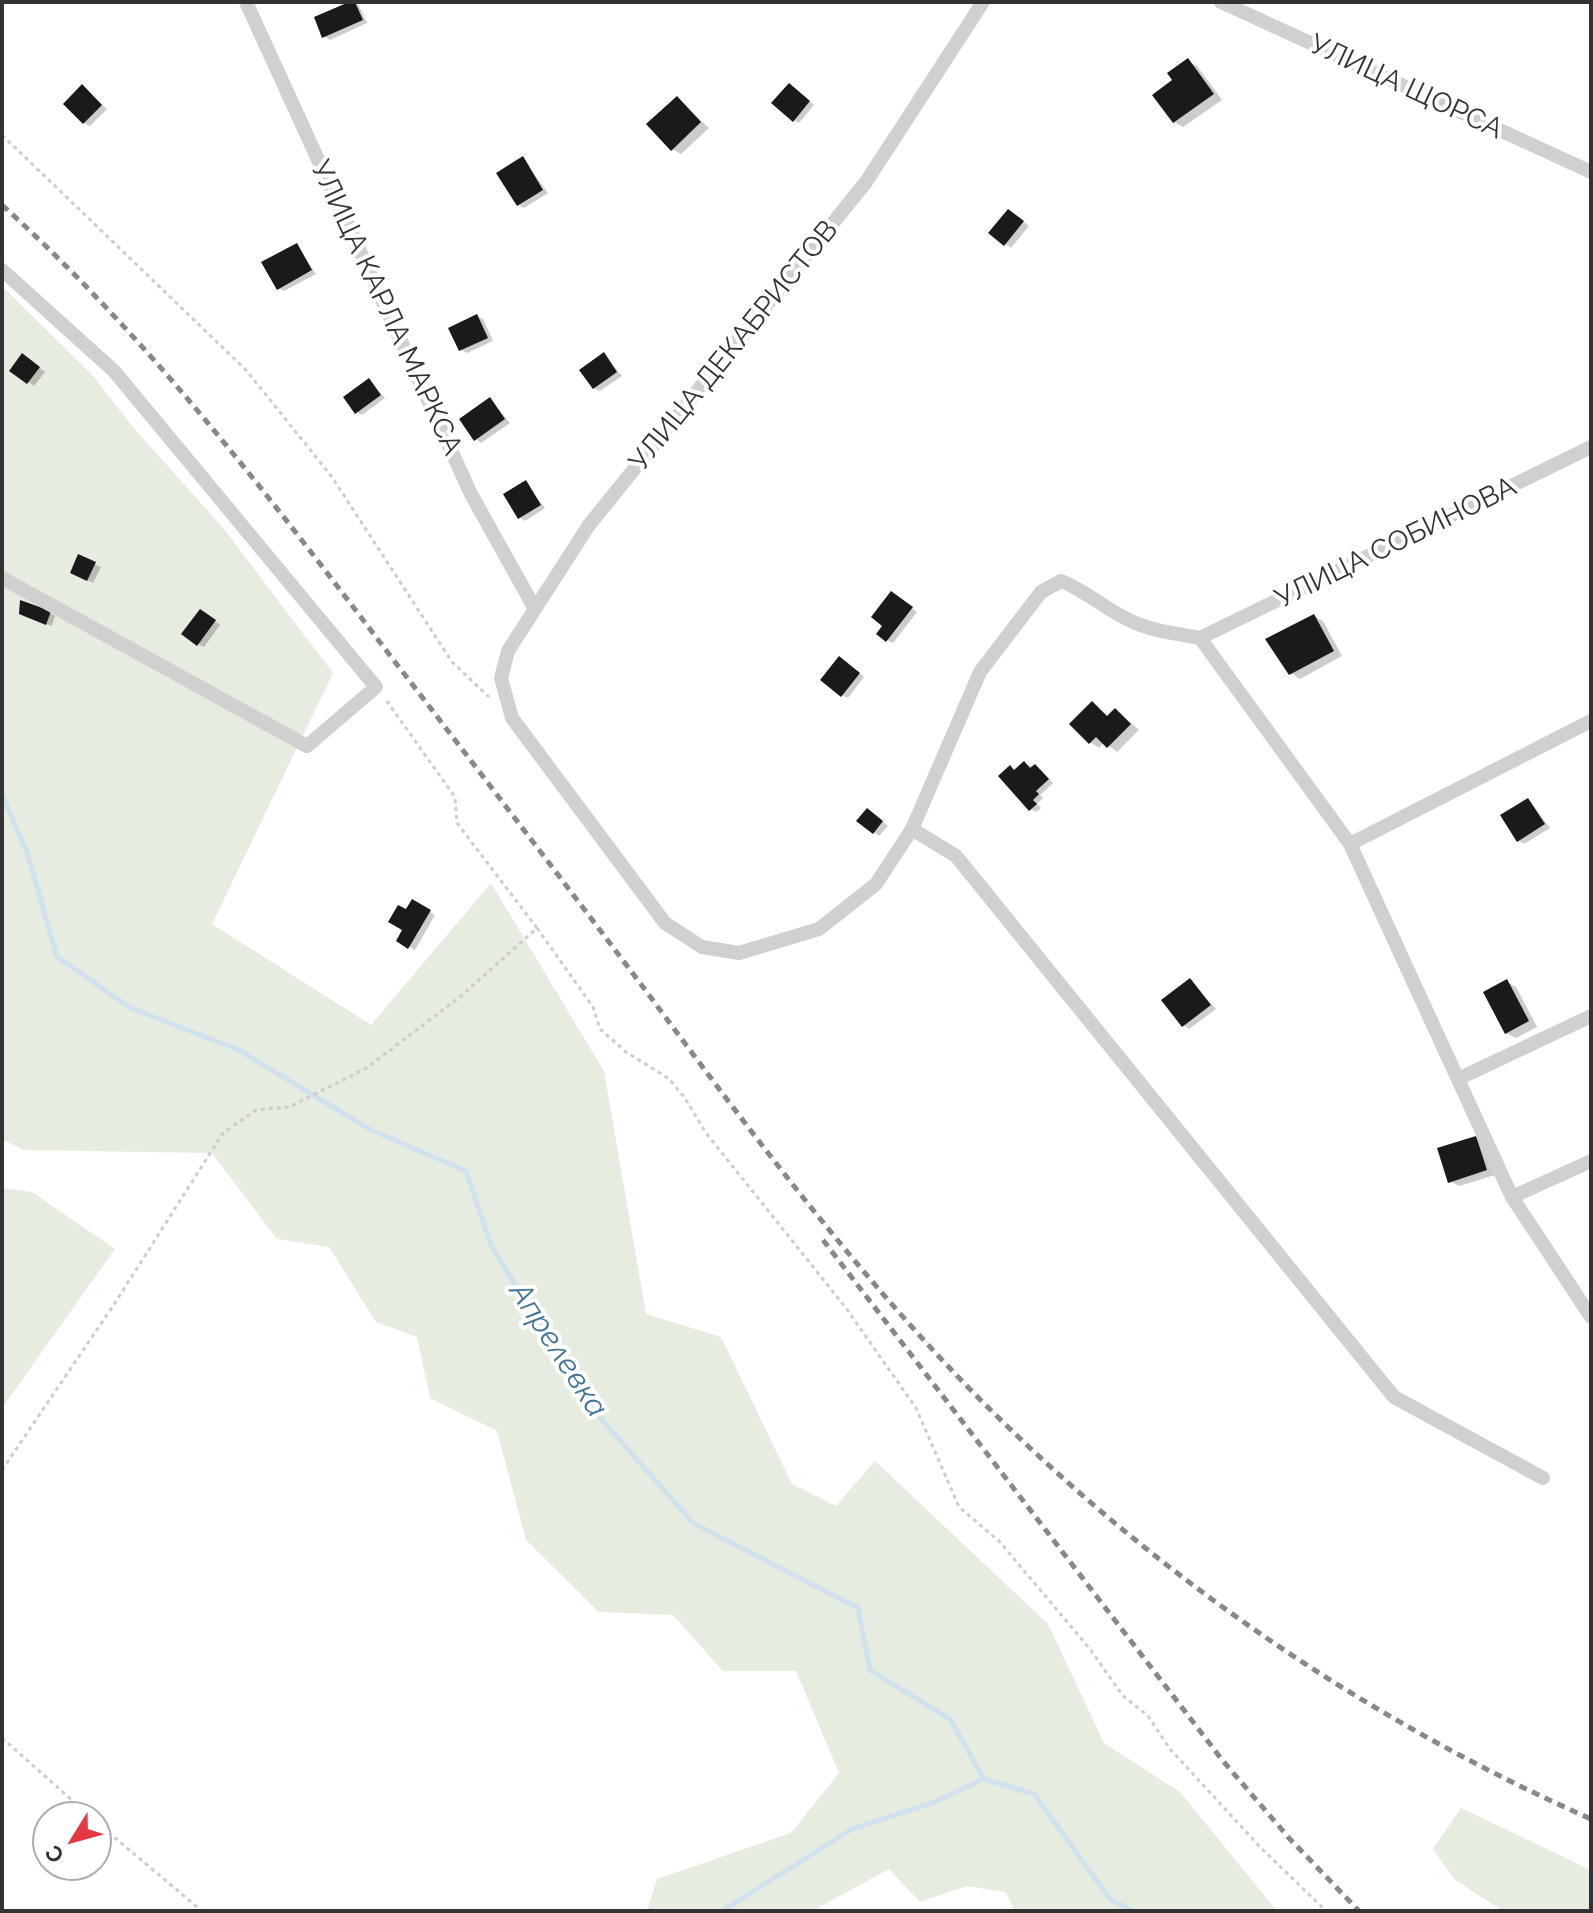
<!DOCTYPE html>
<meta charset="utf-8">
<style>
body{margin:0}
#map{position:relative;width:1593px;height:1913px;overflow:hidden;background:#fff;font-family:Raleway,sans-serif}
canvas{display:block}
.frame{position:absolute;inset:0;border:4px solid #333;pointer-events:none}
.north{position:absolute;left:32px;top:1801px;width:80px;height:80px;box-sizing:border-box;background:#fff;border:2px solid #adadad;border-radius:50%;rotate:233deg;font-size:22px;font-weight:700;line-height:32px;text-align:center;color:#333}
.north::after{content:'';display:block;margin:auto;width:28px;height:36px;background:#e63946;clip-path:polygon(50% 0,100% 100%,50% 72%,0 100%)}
</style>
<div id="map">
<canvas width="1593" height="1913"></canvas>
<div class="frame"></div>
<div class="north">С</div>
</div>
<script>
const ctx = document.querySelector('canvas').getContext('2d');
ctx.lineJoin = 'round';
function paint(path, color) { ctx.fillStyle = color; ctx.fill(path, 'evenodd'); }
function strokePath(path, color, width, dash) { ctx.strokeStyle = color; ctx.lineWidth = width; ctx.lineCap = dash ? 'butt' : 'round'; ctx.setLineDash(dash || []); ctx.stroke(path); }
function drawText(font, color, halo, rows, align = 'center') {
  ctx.font = font + ' Raleway,sans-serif'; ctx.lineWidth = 8; ctx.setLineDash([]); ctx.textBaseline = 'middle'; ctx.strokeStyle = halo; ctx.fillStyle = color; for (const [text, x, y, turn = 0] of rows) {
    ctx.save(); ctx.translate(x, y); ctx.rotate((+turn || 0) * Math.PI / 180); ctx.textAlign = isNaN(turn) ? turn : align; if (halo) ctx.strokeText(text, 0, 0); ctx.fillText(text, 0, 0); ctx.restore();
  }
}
paint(new Path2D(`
 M2,286L94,377L132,426L224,529L333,673L212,924L371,1025L491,883L604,1071L646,1314L721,1337L792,1484L836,1506L875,1461L1048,1624L1104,1743L1180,1792L1277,1911H1014L1006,1892L966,1886L920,1902L889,1869L812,1911H647L657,1879L791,1833L839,1773L796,1671H723L673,1615L599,1612L526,1540L497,1431L430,1398L417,1337L376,1322L329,1247L277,1239L212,1153L23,1150L2,1139Z
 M2,1188L32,1192L115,1249L2,1408Z
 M1461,1808L1591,1870V1911H1503L1454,1879L1433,1849Z`), '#e6ecdf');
paint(new Path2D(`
 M354,2L359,6L367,23L330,40L324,36Z
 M1188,61L1197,66L1222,100L1183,127L1174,122L1175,81Z
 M82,87L107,109L90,126L84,123Z
 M795,88L814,105L799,123L794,120Z
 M677,98L709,128L681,154L672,149Z
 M523,159L548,193L524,208L518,205Z
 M1014,214L1029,226L1011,248L991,233Z
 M297,245L316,274L284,291L278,288Z
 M477,316L483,319L493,341L467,353L461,350Z
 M604,355L622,376L600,391L594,388Z
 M28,359L45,372L34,386L12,370Z
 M369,381L385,398L362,415L357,412Z
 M490,399L510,423L481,443L476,439Z
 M526,483L545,508L525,521L519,517Z
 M79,557L101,567L93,583L72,572Z
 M897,597L917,612L893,643L887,640Z
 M50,613L55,616L52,626L27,617Z
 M206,614L220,625L204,647L198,644Z
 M1314,616L1323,621L1342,656L1300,679L1291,673Z
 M845,662L864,677L848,698L842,695Z
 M1093,704L1109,717L1116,710L1139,730L1117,752L1104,742L1099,748L1090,742Z
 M1025,764L1041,770L1053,783L1040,795L1043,798L1037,804L1041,808L1036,812L1030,809L1010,768L1016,771Z
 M1529,800L1550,828L1524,844L1518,840Z
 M873,813L888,826L879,836L874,832Z
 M413,902L435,915L415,950L399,940Z
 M1190,980L1216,1009L1189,1029L1184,1026Z
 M1507,982L1516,987L1537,1027L1516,1038L1506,1033Z
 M1475,1138L1485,1143L1495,1175L1459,1186L1450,1181Z`), '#0003');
strokePath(new Path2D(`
 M2,795L28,855L57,957L131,1008L239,1050L369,1129L466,1171L491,1245L588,1404L693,1523L858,1608L870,1670L950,1719L984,1779L1034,1794L1110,1899L1132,1911
 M722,1911L852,1829L932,1803L984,1779`), '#cfe2ee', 5);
paint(new Path2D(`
 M349,2H355L363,20L322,38L314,17Z
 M1188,58L1214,94L1173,123L1152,95L1172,80L1167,73Z
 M789,83L810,101L793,122L771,103Z
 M82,84L102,105L83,124L63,104Z
 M677,96L701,122L671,151L646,124Z
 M523,156L543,190L517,206L496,173Z
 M1008,209L1024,221L1004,246L988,233Z
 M297,243L312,270L277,290L261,262Z
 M477,314L488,338L459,351L448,328Z
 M604,352L617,372L593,389L579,370Z
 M22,353L40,367L27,384L9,371Z
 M369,378L381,395L355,414L343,397Z
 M490,397L505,419L474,441L459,419Z
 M526,480L541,505L518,519L503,494Z
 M78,554L96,562L87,581L70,573Z
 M891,591L913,607L886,642L876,634L882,626L871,617Z
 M20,600L51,611L46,625L19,614Z
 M200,609L216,620L197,646L181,634Z
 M1314,614L1334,651L1289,675L1265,639Z
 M839,656L860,673L841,697L820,680Z
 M1092,701L1107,716L1115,708L1131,724L1107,748L1096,737L1089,744L1069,724Z
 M1024,761L1030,768L1035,764L1049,779L1036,791L1039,794L1033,800L1037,804L1029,811L998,776L1010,765L1014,770Z
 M1528,798L1545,824L1517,842L1500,815Z
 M867,808L883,821L873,834L856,821Z
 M412,899L431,910L408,949L396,941L402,930L388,922L398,905L406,909Z
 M1190,978L1211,1005L1182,1027L1161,1000Z
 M1507,979L1529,1021L1505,1034L1483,992Z
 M1476,1136L1487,1170L1448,1183L1437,1148Z`), '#1a1a1a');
strokePath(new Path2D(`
 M2,135L246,370L332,477L452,662L489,697
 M537,928L593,1007L600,1029L626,1052L668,1078L685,1098L706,1133L846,1308L916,1408L959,1507L999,1541L1090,1649L1123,1696L1148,1716L1170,1749L1261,1848L1326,1911
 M2,1470L113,1306L223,1133L256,1110L289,1107L365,1069L460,997L537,928L457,823L455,797L386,700
 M2,1738L91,1817
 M96,1822L202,1911`), '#cdcdcd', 3, [4, 4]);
strokePath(new Path2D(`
 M246,2L471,494L535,609
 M983,2L866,182L589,525L508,651L501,678L512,718L665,923L702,947L739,953L819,929L876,884L912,829L980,672L1041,592L1061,581C1089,592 1109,613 1138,624C1157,632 1180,634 1200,638L1350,844L1512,1197L1591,1317
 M1221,2L1591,172
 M2,270L114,371L376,687L307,746L2,578
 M1200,638L1591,447
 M912,829L956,856L1394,1397L1543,1478
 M1350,844L1591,721
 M1460,1078L1591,1016
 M1512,1197L1591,1161`), '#d0d0d0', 14);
strokePath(new Path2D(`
 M2,205C150,339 271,499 392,658C476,767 560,877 643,987C744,1123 845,1259 962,1381C1141,1566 1356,1715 1591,1819
 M823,1240L1223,1761L1289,1838L1359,1911`), '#888', 5, [8, 6]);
drawText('28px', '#333', '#fff', [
 ["УЛИЦА ЩОРСА",1406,87,25],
 ["УЛИЦА КАРЛА МАРКСА",386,308,65],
 ["УЛИЦА ДЕКАБРИСТОВ",734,346,-51],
 ["УЛИЦА СОБИНОВА",1396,543,-26]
]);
drawText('italic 30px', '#3f7597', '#fff', [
 ["Апрелевка",558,1350,57]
]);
</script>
